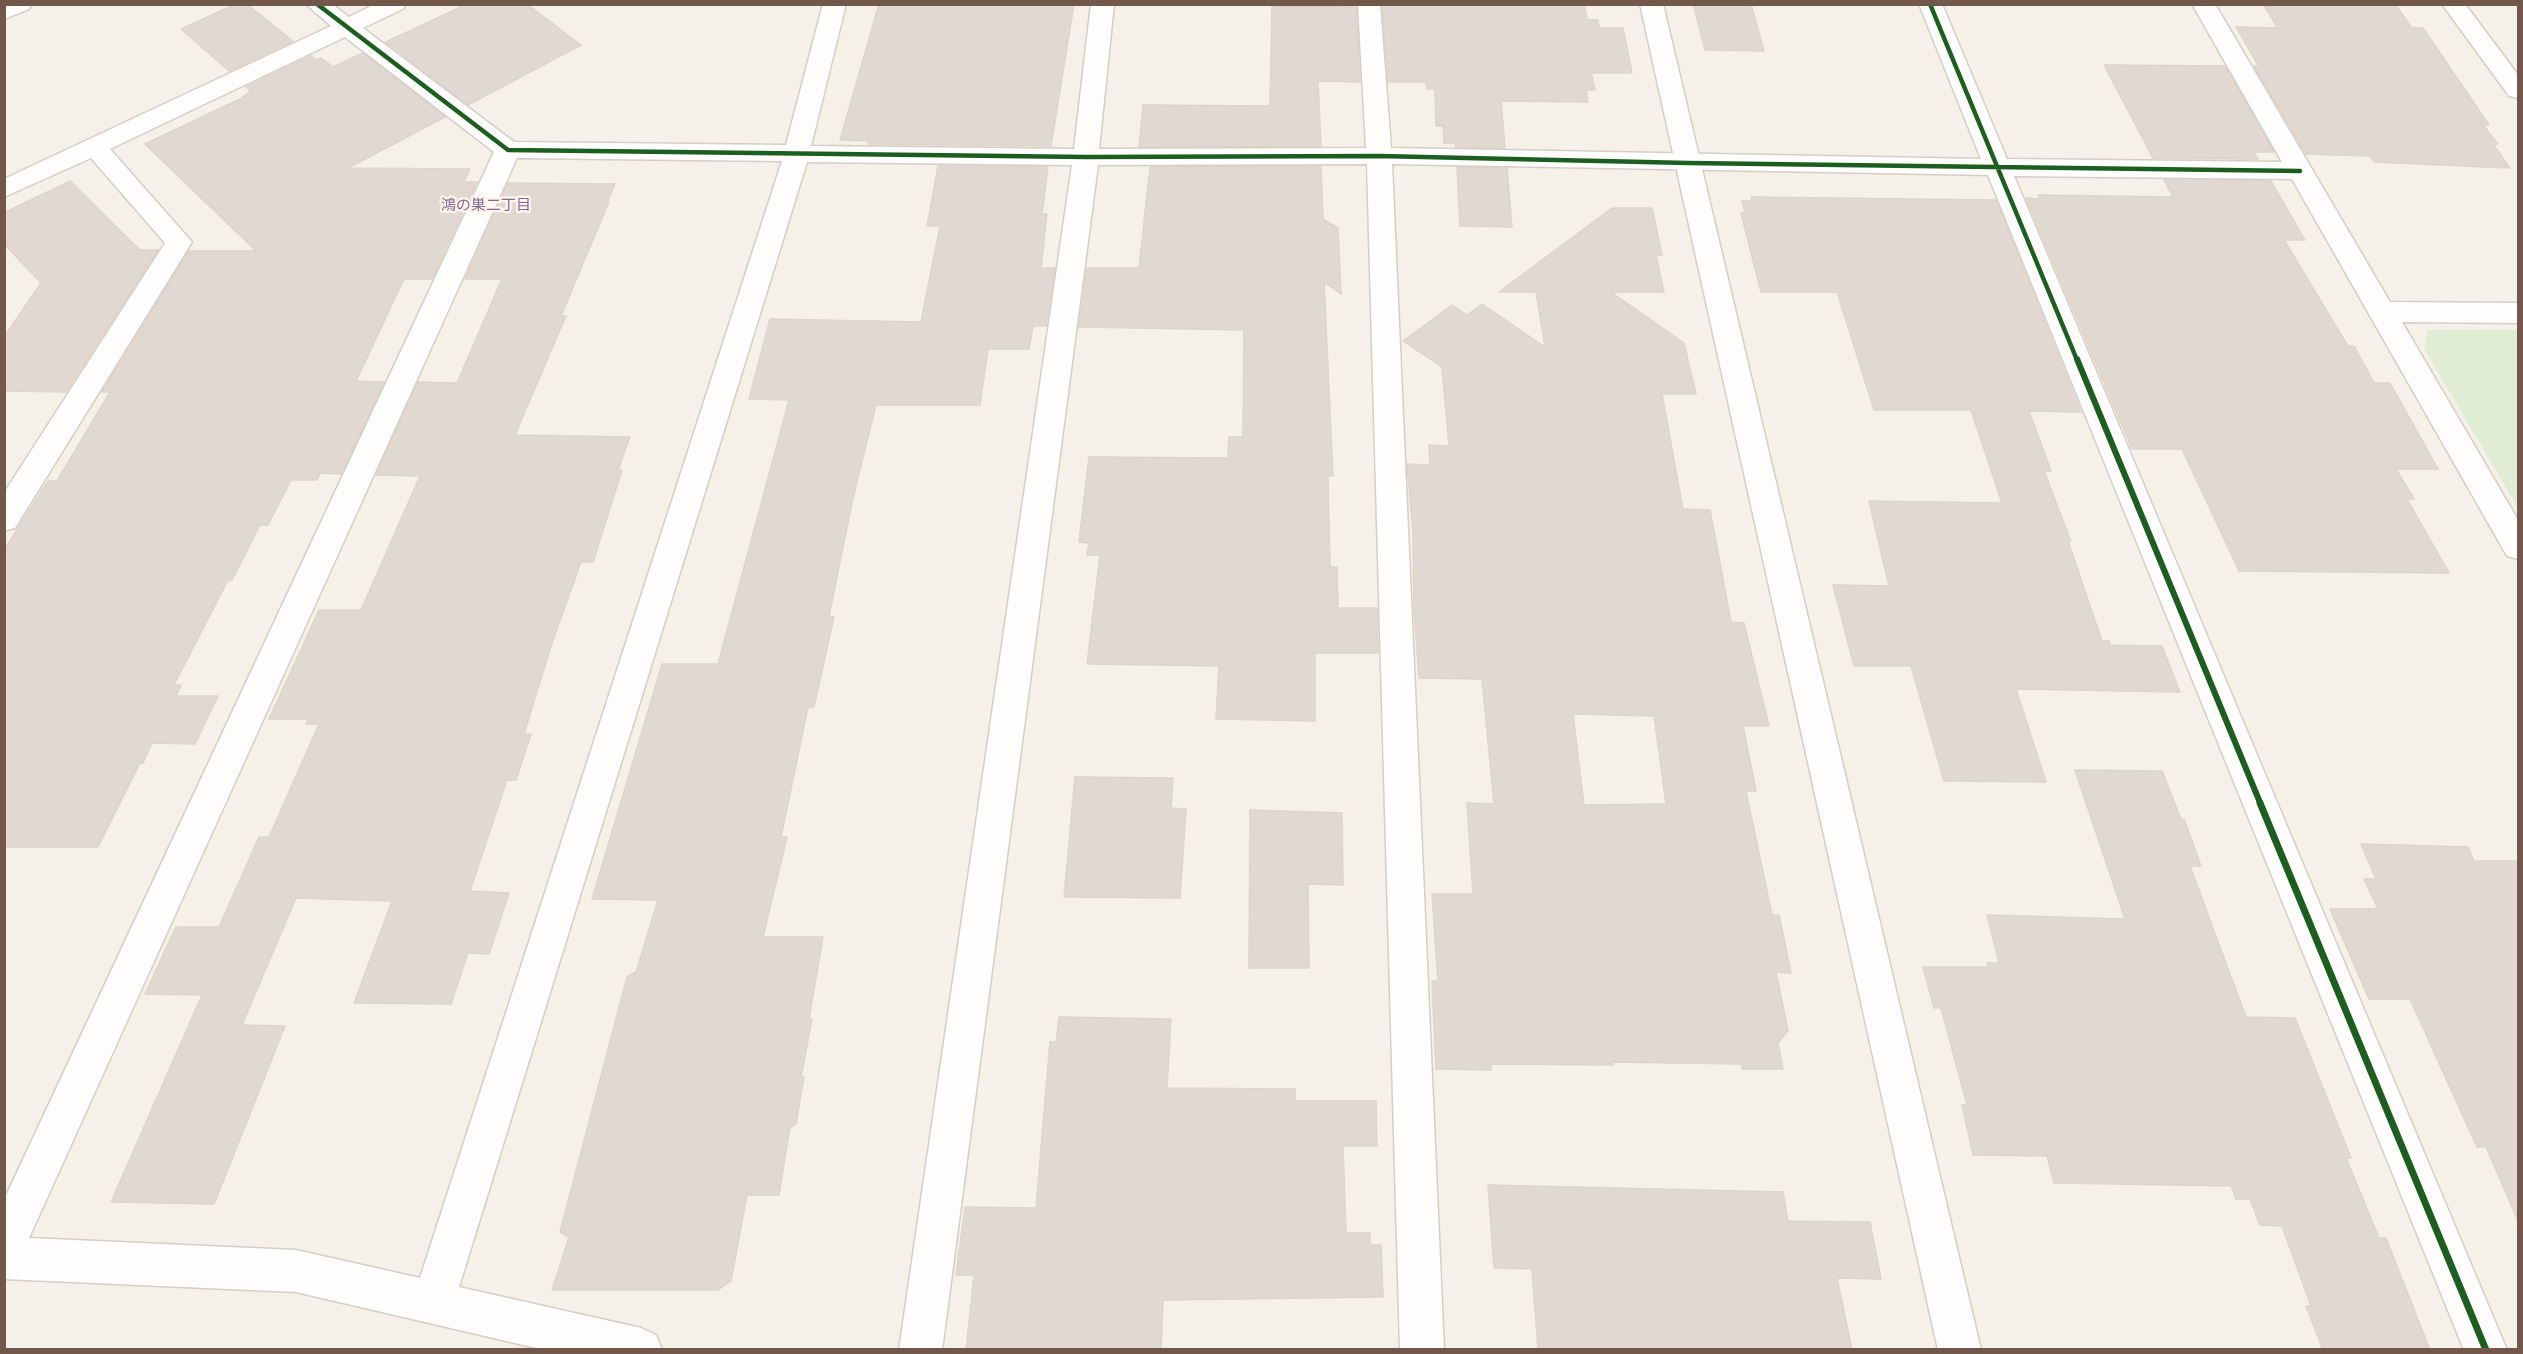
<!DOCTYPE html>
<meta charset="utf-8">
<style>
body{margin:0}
#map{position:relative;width:2523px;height:1354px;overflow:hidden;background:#f5f1e9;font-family:"Titillium Web",sans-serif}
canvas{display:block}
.frame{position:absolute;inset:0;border:6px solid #72584a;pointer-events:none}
</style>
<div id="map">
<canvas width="2523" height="1354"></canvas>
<div class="frame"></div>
</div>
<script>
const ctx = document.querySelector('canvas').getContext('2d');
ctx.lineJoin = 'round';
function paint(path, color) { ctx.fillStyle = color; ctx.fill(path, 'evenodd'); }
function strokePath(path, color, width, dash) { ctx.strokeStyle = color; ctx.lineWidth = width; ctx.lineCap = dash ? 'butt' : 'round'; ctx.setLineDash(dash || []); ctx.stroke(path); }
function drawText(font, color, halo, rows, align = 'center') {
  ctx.font = font + ' "Titillium Web","Noto Sans JP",sans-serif'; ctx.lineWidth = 4.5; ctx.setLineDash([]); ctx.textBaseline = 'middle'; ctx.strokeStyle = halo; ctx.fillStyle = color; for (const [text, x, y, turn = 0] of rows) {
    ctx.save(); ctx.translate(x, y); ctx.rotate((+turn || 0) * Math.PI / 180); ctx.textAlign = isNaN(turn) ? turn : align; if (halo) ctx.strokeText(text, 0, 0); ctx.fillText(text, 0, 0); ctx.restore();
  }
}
paint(new Path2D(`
 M2428,330H2518V508L2424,349Z`), '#e1ecd4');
const building = new Path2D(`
 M236,4H247L293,41L229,71L181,29Z
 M467,4H527L581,45L468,105L386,42Z
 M879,4H1074L1051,146L868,144L869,141L840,140Z
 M1382,4H1584L1587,20H1598L1599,28H1623L1632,73H1591L1595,90H1586L1588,102L1501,101L1505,148L1456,147L1455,143H1444L1443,126H1436L1435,89H1427L1426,82H1388Z
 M1693,4H1751L1764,51L1705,50Z
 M2263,4H2395L2412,28H2423L2489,125H2483L2498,144H2493L2510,168L2374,162L2370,156L2306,154L2254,66L2259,67L2236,27L2278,28Z
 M1272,6L1356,7L1360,82L1318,81L1321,146L1139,147L1143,105L1270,106Z
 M363,53L445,117L348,168L470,169L464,182H477L432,279H404L357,379V381L384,382L341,474L320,473L317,480H291L268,525H260L232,580H228L174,685H181L176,696H218L195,744L152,743L143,763H140L98,847H4V550L48,481H57L110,392H102L189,251H256L145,144L240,99L251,91L246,87L311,56L316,60L321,58L333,67Z
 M2104,65L2225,66L2274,152H2253L2258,159L2153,158Z
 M938,166L1048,167L1042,214H1047L1041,268H1055L1046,326H1033L1029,349H988L980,405H876L853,498L829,616L834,617L814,707H808L781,837H787L763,937H823L809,1019H812L801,1077H804L796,1124L790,1127L779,1195H747L731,1281L718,1290H552L569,1237L560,1232L627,977L636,972L658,900L592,899L662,664H718L789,400L749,399L770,319L921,322L940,226H927Z
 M1321,166L1323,219L1338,228L1341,294L1324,282L1333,476H1328L1330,567H1337L1338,608H1377L1378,653H1315V721L1216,719L1219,666L1087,664L1100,555H1087L1089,543L1079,542L1089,457L1228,458L1229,437H1243L1244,330L1079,327L1087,268H1139L1150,167Z
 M1457,167L1507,168L1512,227L1460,226Z
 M2164,180L2271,181L2305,240H2284L2348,346H2354L2374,383H2390L2438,469H2396L2414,499H2407L2449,573L2239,571L2182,449H2132L2026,198L2040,199L2038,195L2173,197Z
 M70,181L140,250H158L66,392L4,391V337L41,283L4,244V213Z
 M508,183L615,184L607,202H609L561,316H566L515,435L630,437L618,470H622L593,562H581L552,643L524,734H531L516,780H507L470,891L509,893L489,954L468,953L451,1004L354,1003L392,901L296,898L242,1025L285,1026L214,1204L111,1202L202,995L145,994L176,927H219L259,837H269L319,724H306L308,719H269L319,610H361L420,476L376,475L418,382L457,383L502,279H465Z
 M1751,197L1996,200L2081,412L2029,411L2051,471H2044L2071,541H2068L2102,641H2109L2110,645L2162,646L2180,692L2016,689L2046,782L1944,781L1911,666H1854L1833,585L1889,586L1869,501L2002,503L1971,410H1874L1837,292H1761L1741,213H1745L1742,201H1752Z
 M1612,208H1652L1662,255H1656L1664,292H1611L1684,343L1696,394H1662L1683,509L1710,510L1731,622L1744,623L1769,726H1743L1756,791H1746L1772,915H1779L1791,973L1776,972L1788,1031L1778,1043L1783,1069H1742V1064L1612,1062L1613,1065L1491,1064V1070L1436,1069L1432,981H1438L1432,894H1473L1467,803L1494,804L1482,679L1419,678L1414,608L1413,532L1407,464L1430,465L1429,445L1449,446L1442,367L1403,341L1452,305L1467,315L1482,304L1545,347L1536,292H1499ZM1573,714L1654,716L1666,804L1584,805Z
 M2075,770L2162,771L2181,819H2184L2201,866H2190L2246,1017L2295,1018L2351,1158H2346L2379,1238H2386L2430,1350H2323L2306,1306H2311L2282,1226L2260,1225L2250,1199H2236L2231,1186L2054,1183L2047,1156L1973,1155L1962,1105H1967L1941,1008H1934L1923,967H1988L1987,963H1999L1987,915L2125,919Z
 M1075,777L1173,778L1171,808L1186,809L1180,898L1064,897Z
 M1250,810L1342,813L1343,885L1308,884L1309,968H1249Z
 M2361,844L2468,847L2474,861H2518V1221L2486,1147H2477L2410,999H2369L2330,909H2378L2364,879H2376Z
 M1059,1017L1171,1019L1167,1088L1295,1089V1101H1376L1377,1146H1343L1346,1233H1370V1245H1381L1383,1297L1163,1300L1161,1350H966L974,1275H956L965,1207L1036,1208L1050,1042H1056Z
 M1488,1185L1783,1192L1788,1221L1870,1222L1881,1279L1837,1278L1852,1350H1538L1532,1269L1494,1268Z`);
paint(building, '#e1d9d1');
strokePath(building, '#ded4cb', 1.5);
const street = new Path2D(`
 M4,4H32L29,9L4,19Z
 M306,4H332L349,17L375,4H406L403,9L363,28L514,142L786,145L823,4H846L811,146L1074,149L1091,4H1114L1099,149L1366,148L1358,4H1380L1391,148L1981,159L1919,4H1942L2007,159L2282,162L2192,4H2215L2390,302L2518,303V323L2402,322L2518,520V559L2507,556L2292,179L2014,176L2507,1350H2464L1988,175L1392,164L1444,1350H1400L1367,164L1098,165L942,1350H899L1072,165L807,162L459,1287L641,1328L656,1335L662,1350H545L296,1292L4,1279V1200L494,152L345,37L110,149L192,242L15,528L4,531V493L165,243L91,158L4,197V179L331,26ZM517,158L782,161L420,1278L296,1250L29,1238Z
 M2442,4H2465L2518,75V98L2509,96Z`);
const secondary = new Path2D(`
 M1640,4H1663L1981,1350H1938Z`);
strokePath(street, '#d4cec7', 3);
strokePath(secondary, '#d4cdc5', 3);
paint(street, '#fefdfc');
paint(secondary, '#fefdfc');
strokePath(new Path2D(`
 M317,4L508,150L1086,157L1379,156L1688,163L2300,171
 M1930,4L2077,360`), '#1b5e20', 4.5);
strokePath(new Path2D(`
 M2077,359L2261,805`), '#1b5e20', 6);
strokePath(new Path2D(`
 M2260,803L2486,1350`), '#1b5e20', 7);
drawText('15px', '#856695', '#fef6e9', [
 ["鴻の巣二丁目",486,206]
]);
</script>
